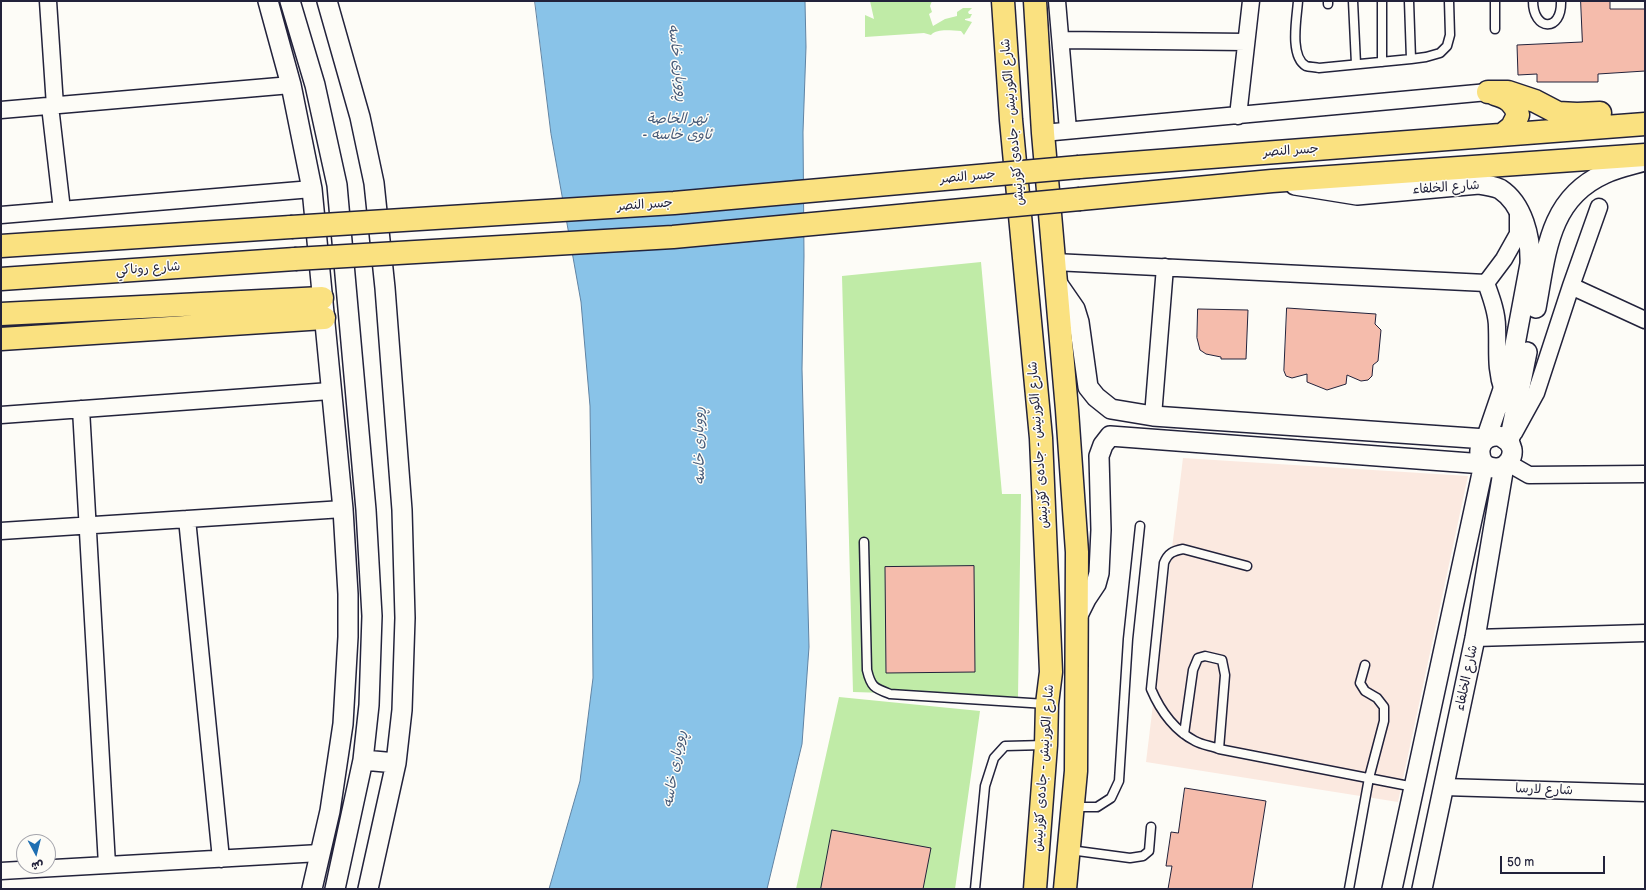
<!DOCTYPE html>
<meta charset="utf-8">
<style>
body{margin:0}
#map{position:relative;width:1646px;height:890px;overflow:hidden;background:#fdfcf7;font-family:"Balsamiq Sans","Playpen Sans Arabic",sans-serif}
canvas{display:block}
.frame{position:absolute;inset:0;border:2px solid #22223b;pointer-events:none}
.north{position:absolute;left:16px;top:834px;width:40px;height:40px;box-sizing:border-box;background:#fdfcf7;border:1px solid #a5a5ac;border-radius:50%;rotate:173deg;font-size:11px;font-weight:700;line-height:16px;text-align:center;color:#22223b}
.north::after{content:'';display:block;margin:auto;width:14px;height:18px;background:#1f6fb2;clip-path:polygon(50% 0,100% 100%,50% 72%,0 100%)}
.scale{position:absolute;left:1500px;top:856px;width:105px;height:18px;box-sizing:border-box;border:2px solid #22223b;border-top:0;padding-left:5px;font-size:12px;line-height:14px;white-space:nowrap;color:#22223b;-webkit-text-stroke:3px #fdfcf7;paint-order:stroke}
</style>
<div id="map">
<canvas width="1646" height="890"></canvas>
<div class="frame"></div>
<div class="north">ش</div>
<div class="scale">50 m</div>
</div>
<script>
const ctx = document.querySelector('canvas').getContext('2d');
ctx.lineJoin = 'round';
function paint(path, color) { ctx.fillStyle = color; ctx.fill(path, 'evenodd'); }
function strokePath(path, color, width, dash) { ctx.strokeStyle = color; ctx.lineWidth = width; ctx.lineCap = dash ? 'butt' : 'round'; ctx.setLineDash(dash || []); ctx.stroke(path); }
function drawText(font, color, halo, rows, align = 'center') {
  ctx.font = font + ' "Balsamiq Sans","Playpen Sans Arabic",sans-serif'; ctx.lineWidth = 3; ctx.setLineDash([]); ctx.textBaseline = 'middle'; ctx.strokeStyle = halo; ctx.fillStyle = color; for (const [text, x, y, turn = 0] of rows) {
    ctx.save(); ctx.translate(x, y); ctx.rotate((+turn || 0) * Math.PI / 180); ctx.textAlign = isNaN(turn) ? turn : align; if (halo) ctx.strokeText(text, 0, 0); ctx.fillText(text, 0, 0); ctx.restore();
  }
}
paint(new Path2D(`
 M1183,458L1468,476L1398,802L1146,762Z`), '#fbe9e0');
paint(new Path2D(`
 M870,1H932L930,6L932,12L929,14L933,26L945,19L957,16V12L963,8H972L968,12L969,14H972L970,18L965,19V20L972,22L964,35L961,31C951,31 938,28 931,35L924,33L865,37V15L874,19Z
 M981,262L1002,494H1021L1018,697L853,692L842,276Z
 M839,697L980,711L955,889H796Z`), '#c0eba7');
const water = new Path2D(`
 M535,1H805L806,47L803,132L804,256L802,369L809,647L802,744L767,889H549L580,781L593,678L592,556L590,406L581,302L551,134Z`);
paint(water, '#89c3e8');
strokePath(water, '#6083a3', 1);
const building = new Path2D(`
 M1581,1H1610V9H1645V71L1598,74V82H1537V74L1518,75L1517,45L1582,42Z
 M1287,308L1376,314L1375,324L1381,330L1378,361L1373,365L1372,376L1368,380L1361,381L1347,375L1346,384L1327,390L1307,382V374L1292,378L1286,376L1284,371Z
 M1198,309L1248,310L1246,359H1221V357L1206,354L1200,350L1197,338Z
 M974,566L975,672L886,673L885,567Z
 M1185,788L1266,801L1252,889H1168L1172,866H1166L1171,832L1178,833Z
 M832,830L931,848L923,889H821Z`);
paint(building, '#f5bcac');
strokePath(building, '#22223b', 1);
const service = new Path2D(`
 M1298,1C1297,17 1289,56 1306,66C1309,67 1315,67 1319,68L1411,59L1426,57L1440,53L1447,46L1450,35L1449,1
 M1328,1V4
 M1353,1L1356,64
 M1382,1V62
 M1409,1L1411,59
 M1495,1V29
 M1533,1C1533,31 1562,33 1561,1
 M864,542L867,670C871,687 874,688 890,694L1046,704
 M1247,566L1183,549C1173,551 1168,553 1164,563L1151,689C1160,710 1174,730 1195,741C1202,745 1212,746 1219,749L1414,787
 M1184,734L1193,670L1198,658L1205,656L1222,660L1225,675L1219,749
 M1074,807H1097L1111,798L1119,781L1128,639L1140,526
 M1070,850L1130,858L1143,856L1149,851L1151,827
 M975,889L985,786L994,758L1005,746L1045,745
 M1349,889L1369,778L1384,721V707L1377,698L1365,691L1360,683L1365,665`);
const minor = new Path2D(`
 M48,1L55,106
 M1057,1L1068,130
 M1061,40L1246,42
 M50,106L62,210
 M1,110L291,85
 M1238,116L1251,1
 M1043,133L1488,92
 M1,215L312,189
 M1054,262L1486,283
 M1486,283C1491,297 1497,312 1497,327C1498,352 1495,368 1503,391
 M1486,283L1504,259L1518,234V212
 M1571,286L1645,320
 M81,409L107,865
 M1,415L330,391
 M1153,416L1165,267
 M1514,433L1536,393L1571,286L1599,207
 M1508,463L1529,475L1645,474
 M187,519L221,859
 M1,531L343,509
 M1475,638L1645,633
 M1444,787L1645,793
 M1,871L320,853`);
const tertiary = new Path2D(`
 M268,1L291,85L312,189L343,509L348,594V637L343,724L330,811L312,889
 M290,1L315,85L337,185L366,510L372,616L369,705L363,760L335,889
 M327,1L360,117L374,183L385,288L402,510L405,618L402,710L396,763L368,889
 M1057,283L1075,309L1079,322L1088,387L1096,397L1111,409L1153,416L1486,439L1511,366L1530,264C1531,238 1523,204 1500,189C1493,186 1486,185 1479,184L1357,195L1295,185
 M1536,308C1546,255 1548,199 1604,174C1616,168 1631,165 1645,161
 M1509,442L1527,352
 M1076,619L1086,599L1096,584L1099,573L1101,530L1099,456L1103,445L1110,436L1484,464C1505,479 1524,449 1503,438C1499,435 1493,436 1488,438C1478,443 1478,456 1484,464L1392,889
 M363,760L396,763
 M1422,889L1475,638L1504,466`);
const primary = new Path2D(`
 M1003,1L1011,120L1041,438L1051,672L1047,704L1046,745L1035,889
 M1035,1L1043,133L1067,410L1077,552L1076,771L1065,889
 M1488,92H1508L1535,101L1558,113L1577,114L1600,113
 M1495,94C1507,97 1515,103 1518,115L1512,127L1502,135
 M1079,167L1645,124
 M1080,199L1272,181L1645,155
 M1,246L291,227
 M1,279L295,259
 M1,314L322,298
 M1,339L324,318`);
strokePath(service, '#22223b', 11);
strokePath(minor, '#22223b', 19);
strokePath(tertiary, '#22223b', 22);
strokePath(primary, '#22223b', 25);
strokePath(service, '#fdfcf7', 8);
strokePath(minor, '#fdfcf7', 16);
strokePath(tertiary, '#fdfcf7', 19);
strokePath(primary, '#fae180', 22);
const primaryBridge = new Path2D(`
 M291,227L674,203L1079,167
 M295,259L673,237L1080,199`);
strokePath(primaryBridge, '#22223b', 25, []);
strokePath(primaryBridge, '#fae180', 22);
drawText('13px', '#22223b', '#fdfcf7', [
 ["شارع الكورنيش - جادەی کۆرنیش",1013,122,-95],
 ["جسر النصر",1291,151,-4],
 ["جسر النصر",968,177,-5],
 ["شارع الخلفاء",1446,188,-4],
 ["جسر النصر",645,205,-4],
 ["شارع روناكي",148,269,-4],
 ["شارع الكورنيش - جادەی کۆرنیش",1039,445,-94],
 ["شارع الخلفاء",1467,678,-78],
 ["شارع الكورنيش - جادەی کۆرنیش",1044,768,-86],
 ["شارع لارسا",1544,790,2]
]);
drawText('italic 14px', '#465a78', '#fdfcf7', [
 ["ڕووباری خاسە",677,63,83],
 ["نهر الخاصة",677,119],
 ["- ئاوی خاسە",677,135],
 ["ڕووباری خاسە",700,446,-91],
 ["ڕووباری خاسە",675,769,-80]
]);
</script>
